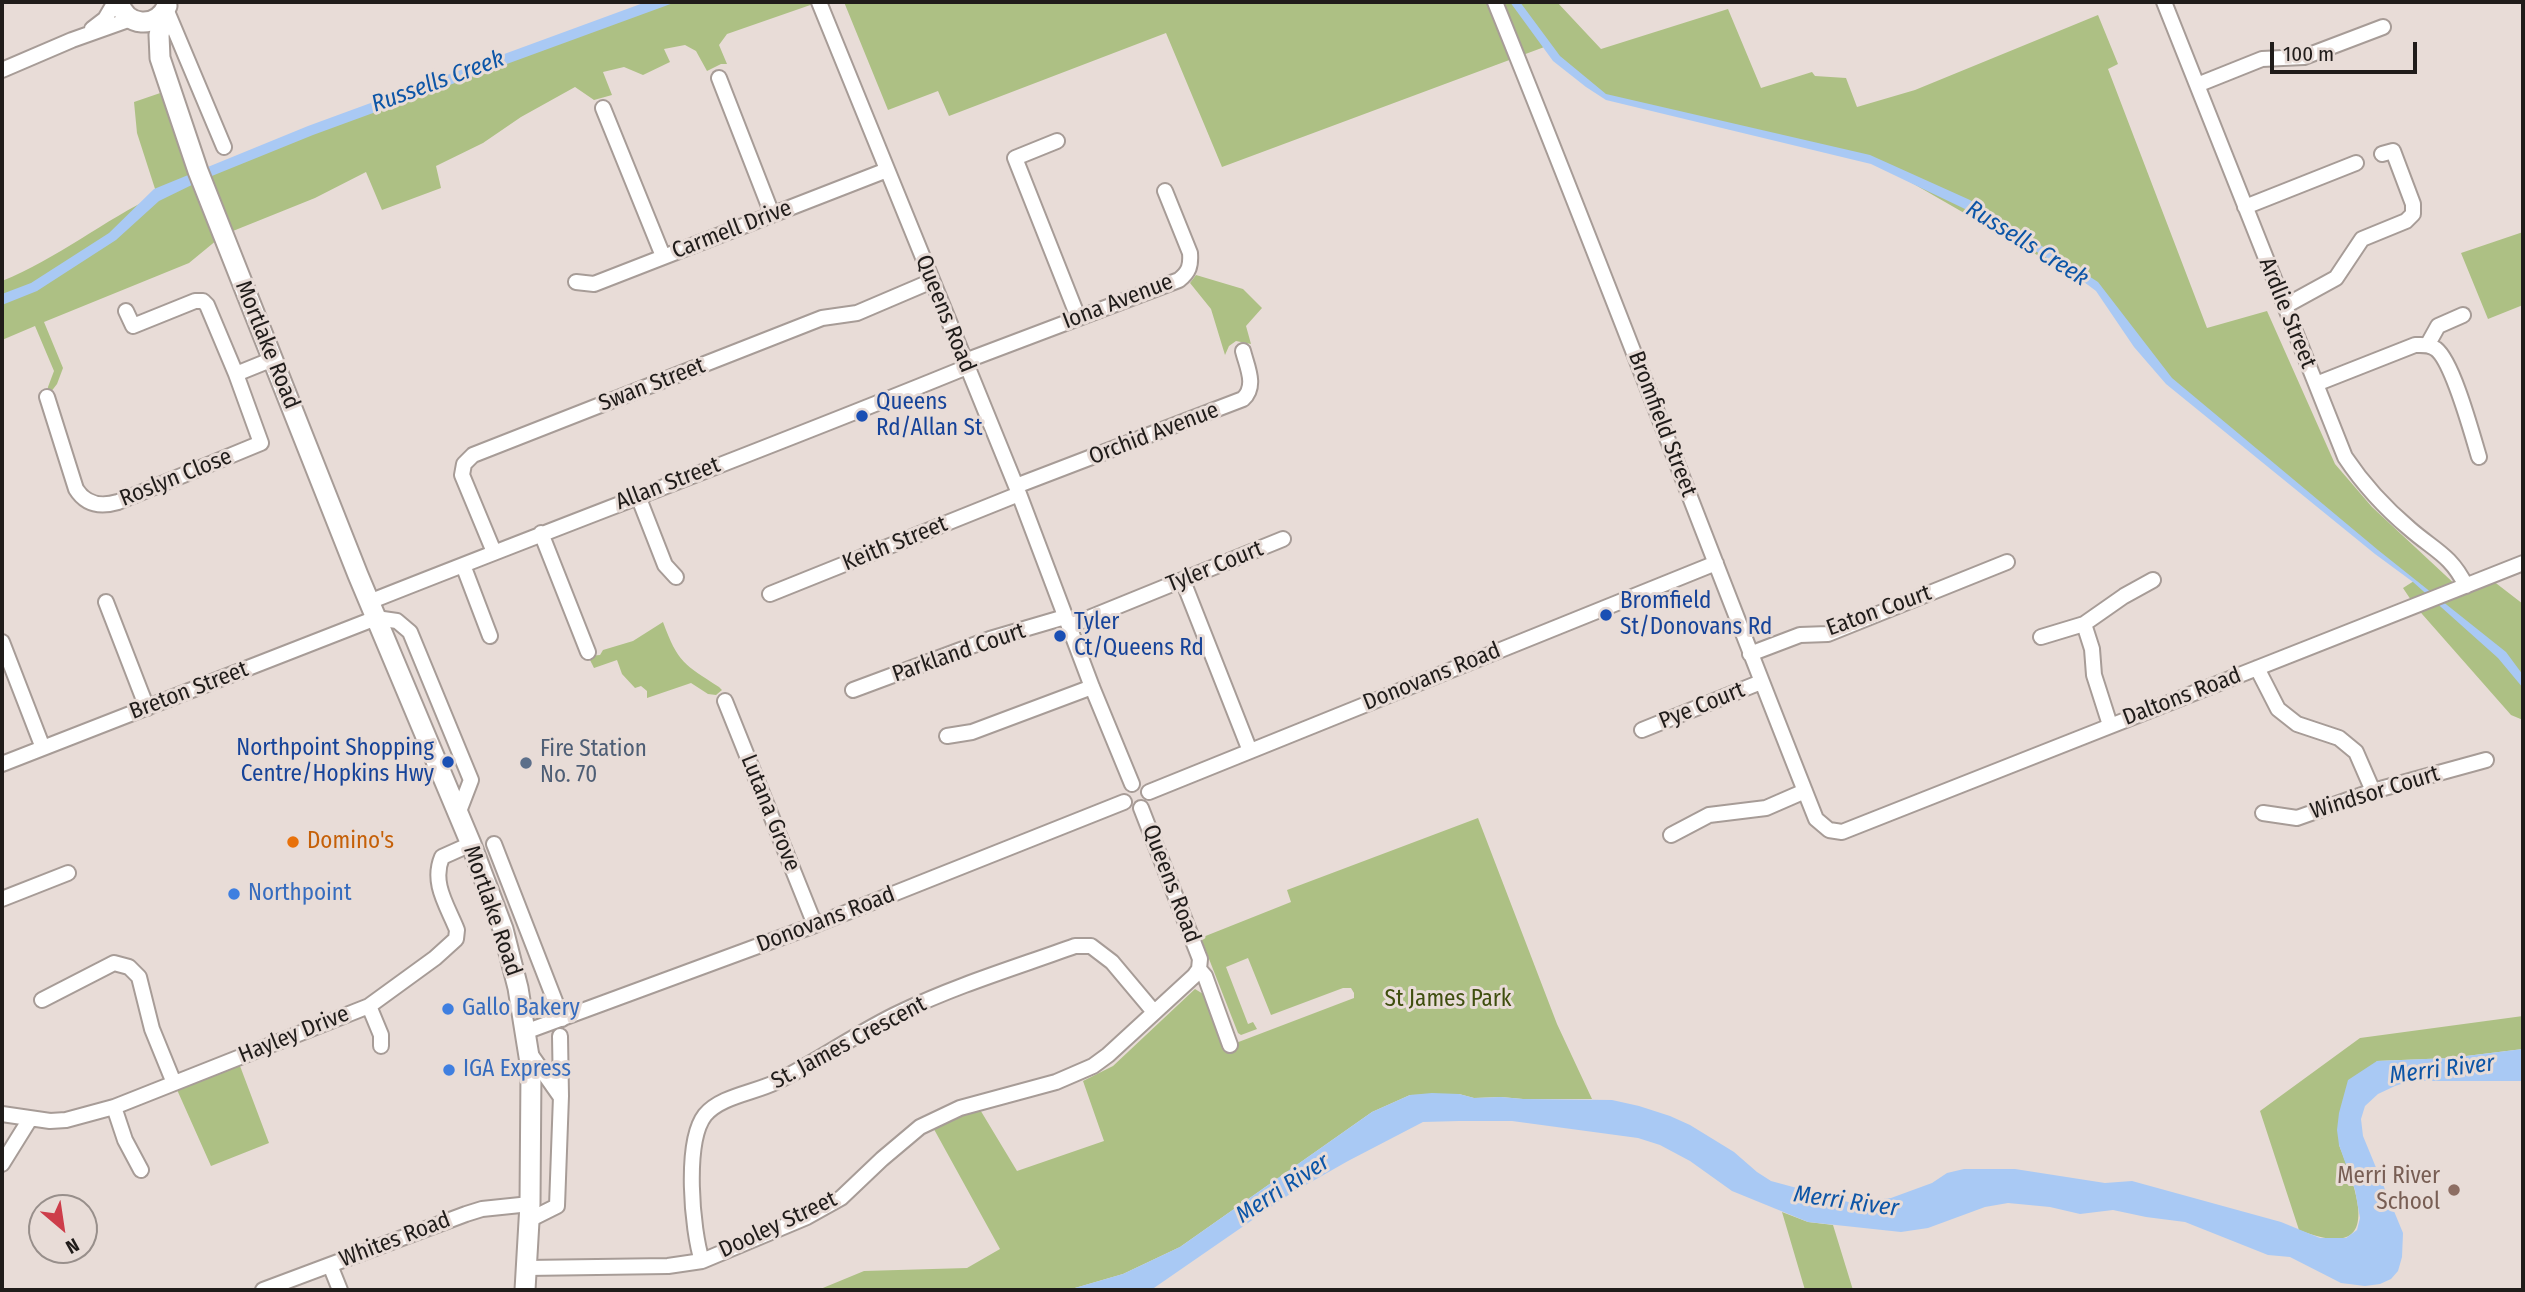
<!DOCTYPE html>
<style>
body{margin:0}
#map{position:relative;width:2525px;height:1292px;overflow:hidden;background:#e8dcd7;font-family:"Fira Sans Condensed",sans-serif}
canvas{display:block}
.frame{position:absolute;inset:0;border:4px solid #201c1a;pointer-events:none}
.north{position:absolute;left:28px;top:1194px;width:70px;height:70px;box-sizing:border-box;background:#e8dcd7;border:2px solid #988f8b;border-radius:50%;rotate:151deg;font-size:19px;font-weight:700;line-height:28px;text-align:center;color:#201c1a}
.north::after{content:'';display:block;margin:auto;width:24px;height:32px;background:#cd3d4a;clip-path:polygon(50% 0,100% 100%,50% 72%,0 100%)}
.scale{position:absolute;left:2270px;top:42px;width:147px;height:32px;box-sizing:border-box;border:4px solid #201c1a;border-top:0;padding-left:9px;font-size:21px;line-height:24px;white-space:nowrap;color:#201c1a;-webkit-text-stroke:5px #e8dcd7;paint-order:stroke}
</style>
<div id="map">
<canvas width="2525" height="1292"></canvas>
<div class="frame"></div>
<div class="north">N</div>
<div class="scale">100 m</div>
</div>
<script>
const ctx = document.querySelector('canvas').getContext('2d');
ctx.lineJoin = 'round';
function paint(path, color) { ctx.fillStyle = color; ctx.fill(path, 'evenodd'); }
function strokePath(path, color, width, dash) { ctx.strokeStyle = color; ctx.lineWidth = width; ctx.lineCap = dash ? 'butt' : 'round'; ctx.setLineDash(dash || []); ctx.stroke(path); }
function drawText(font, color, halo, rows, align = 'center') {
  ctx.font = font + ' "Fira Sans Condensed",sans-serif'; ctx.lineWidth = 6; ctx.setLineDash([]); ctx.textBaseline = 'middle'; ctx.strokeStyle = halo; ctx.fillStyle = color; for (const [text, x, y, turn = 0] of rows) {
    ctx.save(); ctx.translate(x, y); ctx.rotate((+turn || 0) * Math.PI / 180); ctx.textAlign = isNaN(turn) ? turn : align; if (halo) ctx.strokeText(text, 0, 0); ctx.fillText(text, 0, 0); ctx.restore();
  }
}
paint(new Path2D(`
 M657,2H819L727,34L719,45L727,64H721L707,71L696,51L685,45L664,49L670,62L643,75L624,67L603,72L612,95L594,100L575,87L521,117L483,143L436,166L441,188L382,210L366,172L315,198L223,235L189,263L44,322L63,368L57,384L47,397L48,387L54,371L35,326L2,340V281C57,259 104,220 157,195L137,133L134,102L169,90L200,175Z
 M844,2H1557L1601,49L1728,9L1761,88L1812,72L1815,76L1846,78L1857,107L1915,90L2098,15L2118,64L2108,69L2207,328L2267,311L2335,464L2372,507L2459,588L2488,577L2523,604V720L2511,715L2415,606L2403,588L2414,581L2169,382L2098,290L1872,160L1607,97L1547,46L1222,167L1166,33L949,116L938,91L888,110Z
 M2523,232V305L2488,319L2461,253Z
 M1196,275L1243,289L1262,308L1246,326L1251,344L1236,341L1229,346L1225,355L1211,309L1190,283Z
 M663,622C678,663 684,664 719,687L722,690L716,695L708,694L691,683L647,698V691L641,686L635,688L622,674L617,660L594,668L588,656L600,655L603,650L633,641Z
 M1478,818L1557,1024L1592,1099H1523L1501,1097L1474,1098L1459,1094L1410,1095L1372,1112L1180,1247L1123,1274L1068,1290H818L864,1271L967,1268L1000,1249L930,1122L976,1103L1017,1171L1104,1141L1083,1081L1113,1066L1195,989L1208,997L1228,1046L1354,998V993L1351,988H1343L1271,1015L1248,958L1226,967L1248,1024L1253,1022L1257,1029L1241,1035L1238,1033L1202,941L1203,937L1291,902L1287,890Z
 M2523,1016V1049L2450,1058L2377,1061L2339,1145C2358,1193 2385,1264 2299,1230L2260,1111L2360,1038Z
 M237,1058L269,1143L211,1166L174,1083Z
 M1782,1212L1808,1222L1833,1225L1853,1290H1805Z`), '#adc084');
paint(new Path2D(`
 M646,2H676L313,135L202,180L159,201L116,240L37,291L2,305V294L31,283L109,233L154,189L308,126Z
 M1510,2H1520L1560,56L1606,94L1870,155L1970,200L2098,282L2172,378L2378,550L2506,652L2523,675V688L2498,658L2413,582L2375,554L2166,384L2134,347L2096,291L2072,273L1965,209L1871,164L1606,100L1586,87L1553,61Z
 M2523,1049V1081H2410L2395,1086L2378,1094L2365,1106L2361,1119L2363,1136L2403,1233L2402,1257L2398,1271L2391,1279L2380,1284L2365,1286L2341,1283L2290,1257L2268,1255L2185,1222L2146,1217L2113,1210L2080,1214L2050,1207L2008,1203L1985,1207L1928,1228L1901,1232L1808,1222L1732,1191L1690,1161L1660,1145L1638,1138L1512,1121H1459L1423,1122L1348,1161L1290,1194L1151,1290H1068L1123,1274L1180,1247L1372,1112L1410,1095L1432,1093L1459,1094L1474,1098L1501,1097L1523,1099L1612,1100L1639,1106L1670,1116L1690,1125L1734,1152L1757,1172L1771,1181L1852,1203L1891,1198L1932,1183L1947,1173L1964,1169H2015L2105,1183L2132,1181L2281,1222L2320,1238H2346L2357,1230L2360,1218L2355,1190L2339,1145L2337,1130L2339,1113L2348,1080L2377,1061L2450,1058Z`), '#a9c9f4');
const minor = new Path2D(`
 M819,2L1016,486L1092,687L1132,784
 M1495,2C1605,273 1708,547 1816,819L1829,830L1842,832L2523,563
 M2164,2L2345,457C2363,484 2385,508 2410,529C2434,550 2451,555 2466,586
 M166,9L224,147
 M92,29L105,19L115,2
 M2,70L72,40L131,19
 M719,78L772,214
 M2197,85L2262,59L2304,57L2383,27
 M603,108L663,256
 M1057,141L1015,158L1078,317
 M2245,207L2356,163
 M576,282L594,284L887,170
 M2285,306L2336,278L2362,239L2406,221L2413,214V204L2393,151L2382,154
 M2428,344L2438,326L2463,315
 M965,361L1179,280C1189,272 1191,266 1190,253L1165,191
 M236,374L273,359
 M2316,384L2415,345C2423,345 2429,344 2436,349C2453,362 2472,434 2479,457
 M47,397L76,489C86,505 101,507 118,502L261,443L236,374L207,305L203,301H195L133,326L126,311
 M1016,486L1243,399C1257,386 1247,367 1243,351
 M638,496L665,565L676,577
 M541,533L588,652
 M494,552L462,475L464,464L473,455L822,318L857,313L932,281
 M463,565L490,636
 M1183,581L1250,751
 M770,594L1019,494
 M106,602L147,708
 M369,602C568,523 769,448 967,367
 M2084,624L2092,649L2094,675L2110,725
 M1069,626L1283,539
 M2041,637L2084,624L2124,596L2153,580
 M2,642L43,748
 M1750,654L1800,635L1828,634L2007,562
 M2257,668L2278,709L2297,724L2339,738L2356,752L2373,791
 M853,690L990,639L1065,617
 M725,701L815,925
 M1642,730L1761,682
 M947,736L972,732L1092,687
 M2,764L376,618L397,621L410,632L471,780L458,814
 M1149,792L1716,563
 M2263,813L2297,818L2373,791L2486,760
 M1671,835L1709,815L1766,808L1805,791
 M494,844L562,1019
 M2,899L68,873
 M1199,969L1205,976L1230,1045
 M42,1000L114,963L129,967L139,977L152,1029L174,1083
 M369,1006L381,1035V1046
 M525,1032L815,925L1124,802
 M529,1052L560,1096
 M114,1107L125,1140L141,1170
 M2,1114L50,1121L66,1120L114,1107L369,1006L435,958L456,939L457,930C447,905 431,883 442,857L471,844
 M2,1164L30,1119
 M529,1220L557,1206L561,1096L560,1036
 M702,1261C692,1230 684,1142 705,1115C721,1096 754,1093 776,1082C819,1061 858,1032 901,1012C957,985 1017,967 1075,946H1091L1112,962L1154,1012
 M330,1265L340,1290
 M526,1268L668,1266L702,1261L807,1217L841,1198L882,1159L920,1127L960,1108L1056,1082L1093,1066L1108,1055L1194,976L1199,969L1200,959L1141,808
 M263,1290L466,1214L482,1209L530,1204`);
const major = new Path2D(`
 M119,2C126,27 156,29 167,6
 M165,11L159,35L160,58L198,171L358,575L471,844L503,929L518,988L531,1069L530,1204L525,1290`);
strokePath(minor, '#a79c97', 18);
strokePath(major, '#a79c97', 23);
strokePath(minor, '#fff', 14);
strokePath(major, '#fff', 19);
for (const [x, y, r, color] of [
 [862,416,7,"#1a4fb4"],
 [1606,615,7,"#1a4fb4"],
 [1060,636,7,"#1a4fb4"],
 [448,762,7,"#1a4fb4"],
 [526,763,7,"#5c6f8a"],
 [293,842,7,"#e8710a"],
 [234,894,7,"#3f7fe0"],
 [448,1009,7,"#3f7fe0"],
 [449,1070,7,"#3f7fe0"],
 [2454,1190,7,"#8d6e63"]
]) { const dot = new Path2D(); dot.arc(x, y, r, 0, 2 * Math.PI); ctx.fillStyle = color; ctx.fill(dot); strokePath(dot, '#e8dcd7', 2.5); }
drawText('23px', '#201c1a', '#e8dcd7', [
 ["Carmell Drive",732,230,-21],
 ["Iona Avenue",1118,302,-21],
 ["Ardlie Street",2287,313,68],
 ["Queens Road",945,314,68],
 ["Mortlake Road",267,345,68],
 ["Swan Street",652,385,-21],
 ["Bromfield Street",1662,424,69],
 ["Orchid Avenue",1154,434,-21],
 ["Roslyn Close",176,478,-22],
 ["Allan Street",668,484,-21],
 ["Keith Street",895,544,-22],
 ["Tyler Court",1215,567,-22],
 ["Eaton Court",1879,611,-20],
 ["Parkland Court",959,653,-19],
 ["Donovans Road",1432,677,-22],
 ["Breton Street",189,691,-21],
 ["Daltons Road",2182,697,-21],
 ["Pye Court",1702,706,-22],
 ["Windsor Court",2375,793,-17],
 ["Lutana Grove",770,813,68],
 ["Queens Road",1171,884,69],
 ["Mortlake Road",492,911,71],
 ["Donovans Road",826,920,-21],
 ["Hayley Drive",294,1035,-22],
 ["St. James Crescent",849,1043,-28],
 ["Dooley Street",778,1225,-25],
 ["Whites Road",395,1240,-21]
]);
drawText('23px', '#164399', '#e8dcd7', [
 ["Queens",876,403],
 ["Rd/Allan St",876,429],
 ["Bromfield",1620,602],
 ["St/Donovans Rd",1620,628],
 ["Tyler",1074,623],
 ["Ct/Queens Rd",1074,649],
 ["Northpoint Shopping",434,749,"right"],
 ["Centre/Hopkins Hwy",434,775,"right"]
], 'left');
drawText('23px', '#4e5e75', '#e8dcd7', [
 ["Fire Station",540,750],
 ["No. 70",540,776]
], 'left');
drawText('23px', '#c56008', '#e8dcd7', [
 ["Domino's",307,842]
], 'left');
drawText('23px', '#366cbe', '#e8dcd7', [
 ["Northpoint",248,894],
 ["Gallo Bakery",462,1009],
 ["IGA Express",463,1070]
], 'left');
drawText('23px', '#3f4e0e', '#e8dcd7', [
 ["St James Park",1448,1000]
]);
drawText('23px', '#785e54', '#e8dcd7', [
 ["Merri River",2440,1177],
 ["School",2440,1203]
], 'right');
drawText('italic 24px', '#0c55a7', '#e8dcd7', [
 ["Russells Creek",438,82,-20],
 ["Russells Creek",2027,244,32],
 ["Merri River",2442,1070,-7],
 ["Merri River",1283,1189,-33],
 ["Merri River",1846,1202,8]
]);
</script>
